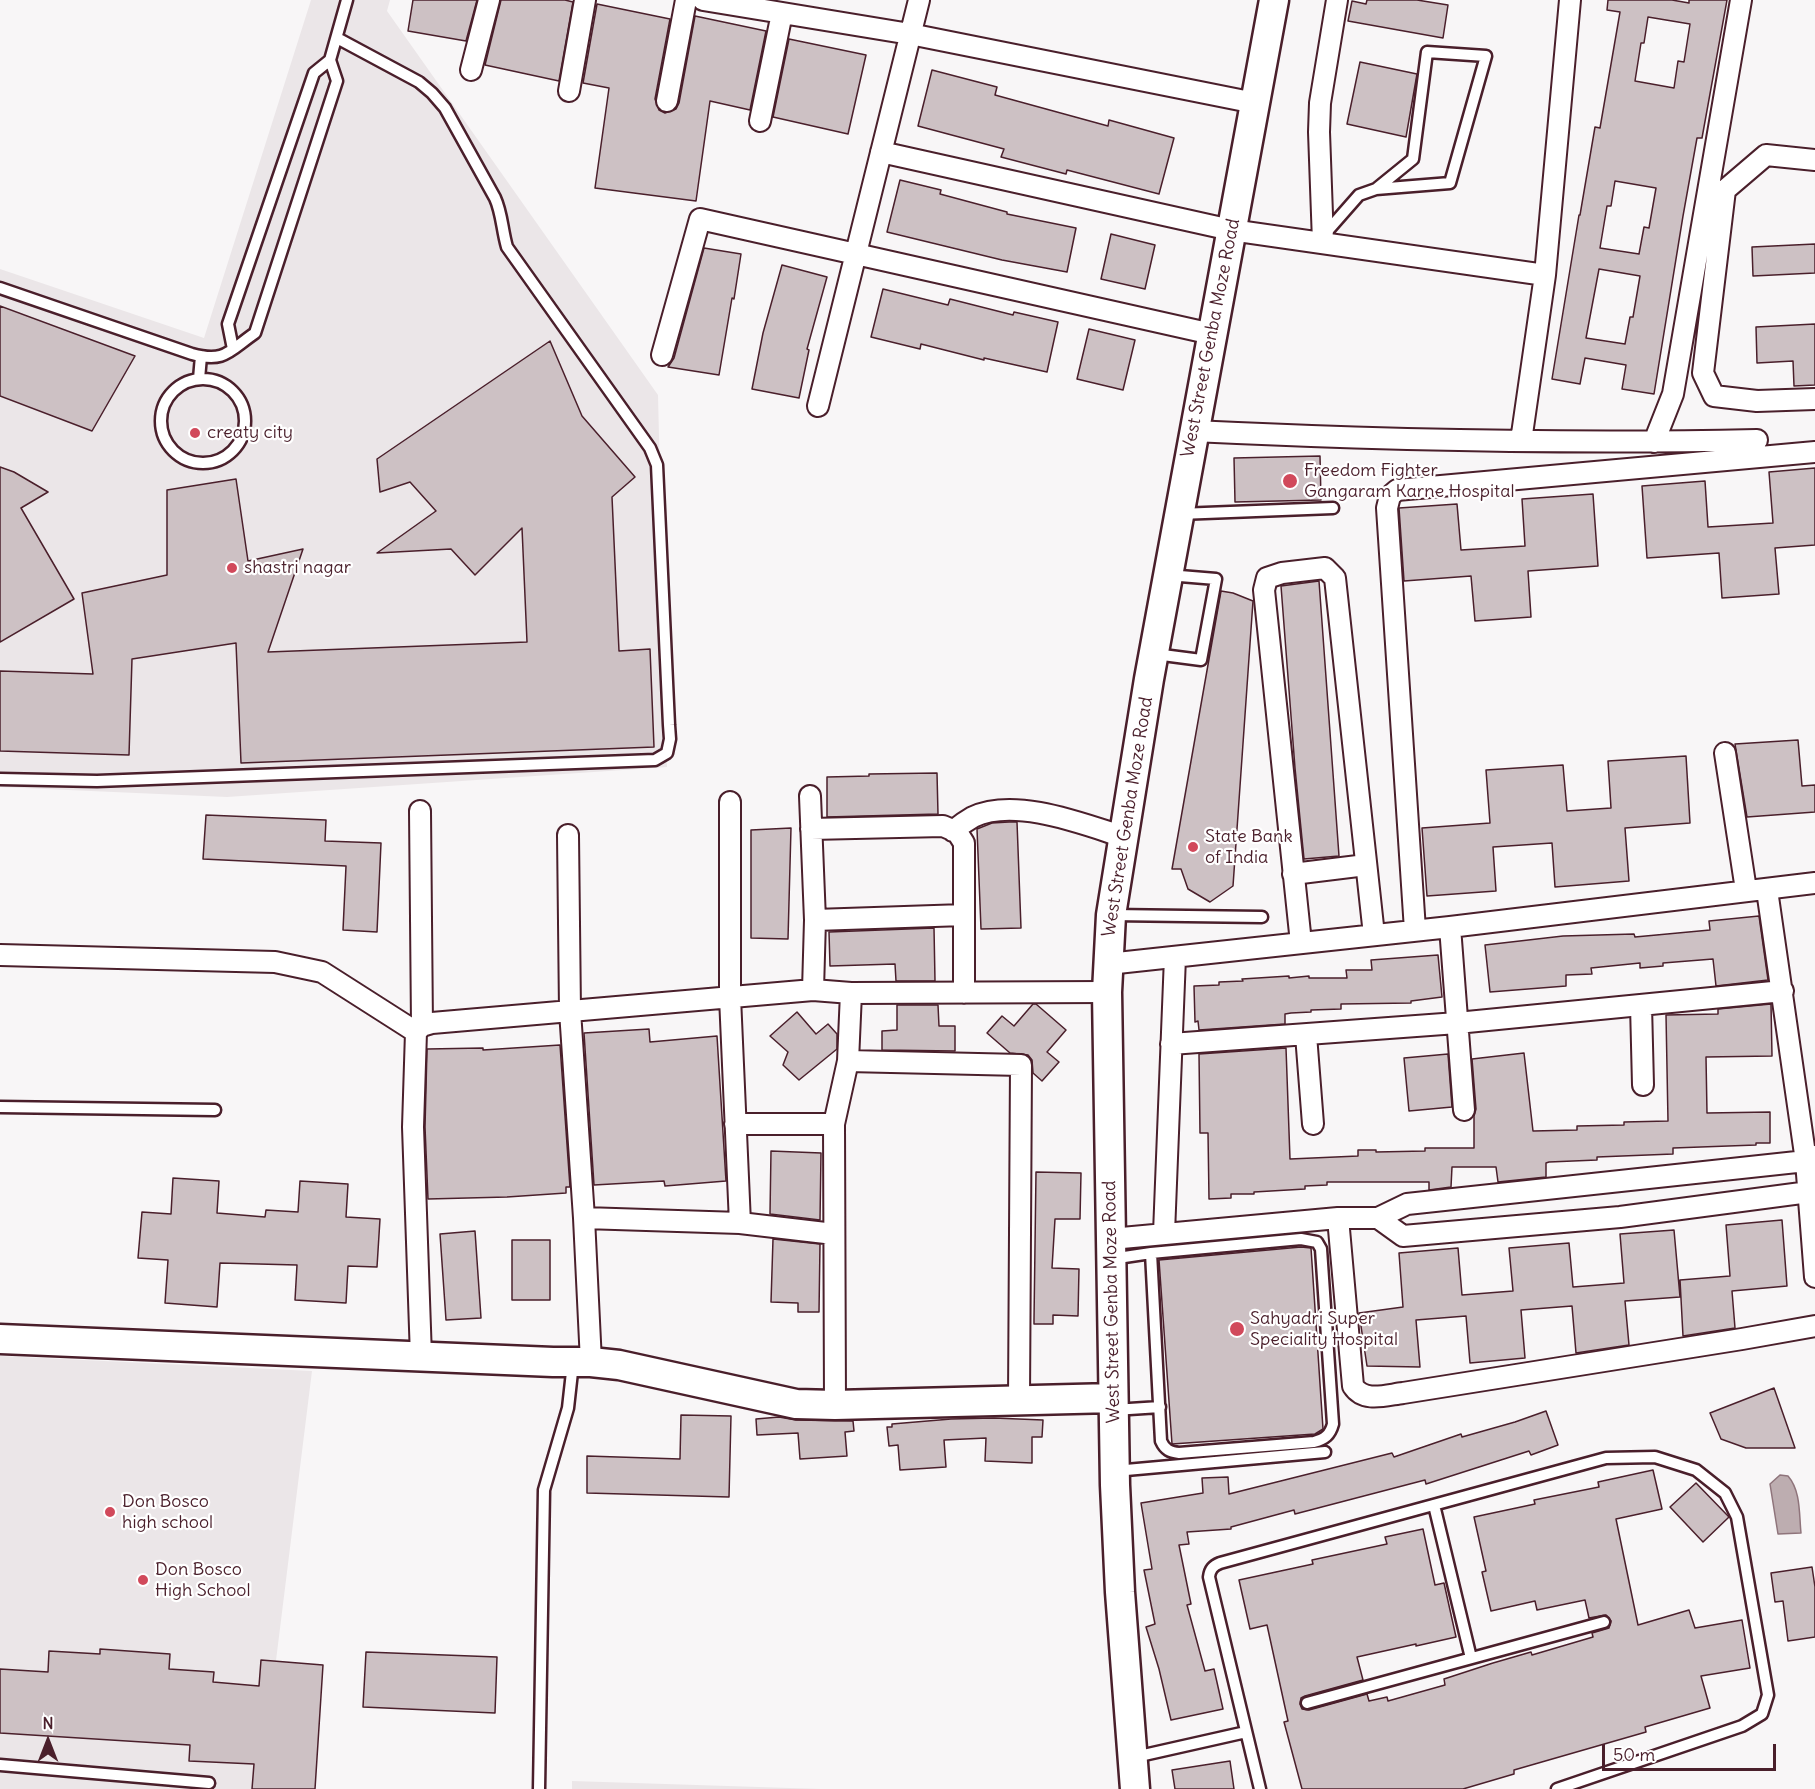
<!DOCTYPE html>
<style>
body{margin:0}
#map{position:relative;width:1815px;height:1789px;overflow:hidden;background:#f8f6f7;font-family:Delius,sans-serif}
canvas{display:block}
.north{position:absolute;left:18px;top:1711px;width:60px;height:60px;-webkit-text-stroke:4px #fff;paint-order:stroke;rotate:0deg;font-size:16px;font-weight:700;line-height:24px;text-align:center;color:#4a1f2b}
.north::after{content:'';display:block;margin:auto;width:21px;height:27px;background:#4a1f2b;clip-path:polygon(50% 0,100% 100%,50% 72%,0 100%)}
.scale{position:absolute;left:1602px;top:1744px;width:174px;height:27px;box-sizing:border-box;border:3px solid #4a1f2b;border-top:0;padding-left:8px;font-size:18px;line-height:21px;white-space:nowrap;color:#4a1f2b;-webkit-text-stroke:4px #fff;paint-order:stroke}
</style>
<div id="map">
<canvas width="1815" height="1789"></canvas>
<div class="north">N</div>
<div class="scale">50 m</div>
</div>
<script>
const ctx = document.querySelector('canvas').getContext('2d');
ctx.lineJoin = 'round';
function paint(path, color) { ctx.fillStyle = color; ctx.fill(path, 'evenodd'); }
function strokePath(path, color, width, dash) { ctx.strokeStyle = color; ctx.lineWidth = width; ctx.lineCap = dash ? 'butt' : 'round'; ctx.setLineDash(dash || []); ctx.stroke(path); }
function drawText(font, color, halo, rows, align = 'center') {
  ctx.font = font + ' Delius,sans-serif'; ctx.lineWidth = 4.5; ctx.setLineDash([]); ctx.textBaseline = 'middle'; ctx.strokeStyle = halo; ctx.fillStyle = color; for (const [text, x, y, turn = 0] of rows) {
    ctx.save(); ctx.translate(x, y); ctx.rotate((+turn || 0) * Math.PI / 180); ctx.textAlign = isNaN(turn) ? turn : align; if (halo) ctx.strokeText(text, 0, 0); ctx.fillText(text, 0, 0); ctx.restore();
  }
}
paint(new Path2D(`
 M311,0H390L387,11L658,395L667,767L227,797L0,787V269L204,338Z
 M0,1356L312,1371L260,1789H0Z
 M572,1781L821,1789H572Z`), '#ebe6e8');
const water = new Path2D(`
 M1780,1475L1788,1476C1801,1491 1799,1514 1801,1533L1778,1534L1770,1484Z`);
paint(water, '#bdadb0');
strokePath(water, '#8f747b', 1.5);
const building = new Path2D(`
 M413,0H477L466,41L408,31Z
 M501,0H565L573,2L559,81L485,65Z
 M1367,0H1417L1448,5L1443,38L1348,21L1352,1L1366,4Z
 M1608,0H1672L1689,3V0H1727L1702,138H1697L1683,216L1654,394L1622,389L1626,365L1585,358L1580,384L1552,379L1579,215H1580L1595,127L1600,128L1620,12L1607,10ZM1648,17L1690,24L1684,62L1678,61L1674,88L1635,81L1641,43H1644ZM1615,181L1656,188L1649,228L1644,227L1639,254L1600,248L1607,206H1611ZM1599,269L1640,276L1633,317H1630L1625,344L1586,338Z
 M597,4L670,19L655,99L659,110L665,113L676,109L679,103L695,16L766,31L750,110L710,101L696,201L595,188L609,88L583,83Z
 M789,39L866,55L848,134L773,117Z
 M1360,62L1417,74L1406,137L1347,124Z
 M932,70L997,87L995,95L1108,126L1109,120L1174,138L1159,194L1067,170L1066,174L1001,157L1004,149L918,126Z
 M900,180L941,190L940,194L1007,212V214L1076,228L1067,272L1002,260L887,232Z
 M1111,234L1155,245L1145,289L1101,279Z
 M1815,244V273L1753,276L1752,247Z
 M704,248L741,254L734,299L732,298L719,375L668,367L674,358Z
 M782,265L827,277L807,349L809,350L799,398L752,389L763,333Z
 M883,289L948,305L950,299L1013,315L1014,312L1058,322L1047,372L984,358V360L921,344L920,349L871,337Z
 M0,306L135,356L92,431L0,396Z
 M1815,324V385L1794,386L1793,361L1757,363L1756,327Z
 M1089,329L1135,340L1123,390L1077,379Z
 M550,341L582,416L635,477L612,497L619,651L650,649L654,747L241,763L236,643L132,659L129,755L0,751V671L93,674L82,593L167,575V490L236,479L248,561L303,549L268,652L527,642L522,528L475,575L451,549L377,553L436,511L410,482L380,492L377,459Z
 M1320,456L1321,500L1235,502L1234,458Z
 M0,467L14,472L48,492L21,508L74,599L0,642Z
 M1815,468V545L1775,548L1779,594L1722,598L1719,553L1647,558L1642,486L1705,481L1708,527L1773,523L1769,472Z
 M1593,494L1598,566L1528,571L1531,617L1475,621L1471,576L1404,581L1399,508L1457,504L1461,550L1525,546L1522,499Z
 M1319,581L1339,856L1304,859L1295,768L1281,586Z
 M1221,591L1233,593L1253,601L1233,886L1210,902L1188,889L1181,869H1172Z
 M1798,740L1802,786L1815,785V812L1747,817L1735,744Z
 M1686,756L1690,823L1625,828L1629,881L1555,887L1552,843L1493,847L1496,891L1427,896L1422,828L1490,823L1486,770L1563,765L1567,811L1611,808L1608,761Z
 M937,773L938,814L827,817V777L869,776V774Z
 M206,815L326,820L325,841L381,843L377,932L343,930L346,866L203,859Z
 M1009,822H1017L1021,928L981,929L977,829L992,823Z
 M791,828L788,939L751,938V830Z
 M1759,916L1768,980L1716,986L1713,959L1663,963V966L1640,968V963L1591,968L1592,974L1566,975V986L1490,992L1485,945L1563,936L1634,934L1635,937L1710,930L1709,921Z
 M934,928L935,981H896L895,964L830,966L829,932Z
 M1438,955L1442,997L1411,1001V1003L1341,1004V1009L1311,1010V1012L1291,1013L1285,1014V1024L1199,1030L1198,1021L1195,1022L1194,986L1219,985V982L1243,981L1242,979L1289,976V978L1309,976V978H1347L1346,970H1372L1371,960Z
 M1033,1004H1036L1066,1030L1047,1052L1059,1062L1042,1081L1033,1073L1032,1060L1028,1055L1010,1053L987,1033L1002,1016L1014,1026Z
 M1771,1004L1772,1056L1706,1057L1707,1113L1770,1112V1143H1756V1145L1673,1148V1154L1597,1157V1160L1549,1162L1546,1163V1177L1498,1182L1496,1167H1452L1451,1187L1429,1190V1182H1327V1185L1305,1186V1189L1254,1192V1194H1231V1198L1209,1199L1208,1133H1200L1199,1054L1286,1048L1290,1159L1358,1156V1150H1376V1152L1425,1151V1148H1474V1116L1476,1109L1472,1059L1524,1053L1533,1131L1577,1130V1126L1624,1125V1122L1668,1121L1666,1015L1718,1014V1009Z
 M897,1005H938L939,1026H955V1051L882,1050V1031L897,1030Z
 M797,1012L816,1034L828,1024L837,1034V1049L799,1080L783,1065L788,1052L770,1036Z
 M649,1029L650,1042L717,1036L726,1181L665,1186L664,1181L594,1185L584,1033Z
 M560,1045L570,1187H566V1193L507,1197L428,1199L425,1127L427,1049L483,1048V1050Z
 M1448,1054L1452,1107L1409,1111L1404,1058Z
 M771,1151L821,1153L820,1220L770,1214Z
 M1036,1172L1081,1173L1080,1219H1055L1052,1268L1079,1269L1078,1316L1053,1315V1324H1034V1320Z
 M173,1178L219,1181L217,1213L265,1217L266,1210L298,1212L300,1181L348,1184L346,1217L380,1219L377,1267L348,1266L346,1303L295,1300L297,1265L220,1263L217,1307L165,1303L168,1260L138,1258L142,1212L171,1214Z
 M1782,1220L1787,1286L1732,1291L1735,1328L1683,1336L1680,1280L1730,1276L1726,1225Z
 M1674,1230L1680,1297L1625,1301L1629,1345L1576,1353L1572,1306L1521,1310L1525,1358L1470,1363L1466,1316L1416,1320L1420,1367L1367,1366L1359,1313L1403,1307L1399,1253L1458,1248L1462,1295L1513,1291L1509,1248L1569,1243L1573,1287L1624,1283L1620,1234Z
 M475,1231L481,1318L446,1320L440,1234Z
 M773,1239L820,1244L819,1312H798V1303L771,1302Z
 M512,1240H550V1300H512Z
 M1301,1247L1311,1248L1323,1429L1315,1434L1172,1444L1159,1260Z
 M1774,1388L1795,1448H1746L1721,1439L1710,1413Z
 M1546,1411L1558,1445L1531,1455L1529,1451L1426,1484L1425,1480L1295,1514L1294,1510L1231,1527V1529L1187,1532L1189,1544L1179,1545L1191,1604L1187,1605L1205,1671L1214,1669L1223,1709L1171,1720L1159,1669L1146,1627L1155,1624L1144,1570L1152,1569L1141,1503L1203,1493L1202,1478L1228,1477L1229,1494L1392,1453L1394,1457L1461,1434L1462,1437L1515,1422Z
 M681,1415L731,1416L729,1497L587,1493V1456L680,1459Z
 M779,1417L796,1420L853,1421L854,1431L845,1432L847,1456L800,1459L798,1433L757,1435L756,1419Z
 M994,1418L1043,1420L1042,1437H1032V1463L985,1461L986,1438L944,1440L946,1467L900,1470L898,1445L889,1446L887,1427H892V1424L951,1419Z
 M1653,1470L1662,1509L1616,1519L1638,1625L1689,1610L1695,1628L1742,1620L1750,1668L1701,1676L1710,1708L1645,1727L1646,1732L1514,1770V1774L1463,1789H1302L1284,1722L1288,1721L1267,1625L1250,1629L1239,1580L1313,1564L1312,1560L1387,1544L1385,1537L1423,1529L1435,1585L1444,1583L1456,1637L1416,1646V1644L1357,1657L1363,1680L1305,1696L1301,1698L1300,1704L1302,1709L1309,1710L1367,1694L1369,1701L1387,1697L1388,1701L1445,1685L1444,1679L1493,1663L1531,1652L1532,1655L1593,1637L1592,1633L1609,1628L1611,1621L1606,1615L1589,1618L1585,1600L1537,1610L1535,1601L1491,1611L1482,1572L1486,1571L1474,1517L1535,1504L1534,1500L1599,1487L1598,1482Z
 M1696,1483L1729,1517L1703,1542L1670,1507Z
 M1812,1567L1815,1587V1637L1788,1641L1783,1601L1775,1602L1771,1573Z
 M100,1649L170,1654L169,1669L214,1672L213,1682L259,1686L261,1660L323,1665L315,1789H252L254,1764L189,1761L190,1745L0,1733V1669L48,1672L49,1651L100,1654Z
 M366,1652L497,1657L495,1713L363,1707Z
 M1230,1761L1234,1789H1175L1172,1770Z`);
paint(building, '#cdc1c4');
strokePath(building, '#4a1f2b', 1.5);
const lane = new Path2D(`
 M1323,236L1359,195L1376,189L1413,159L1427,52L1486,56L1450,183L1376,189
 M0,288L192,354C225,363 229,351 255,333L337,81L330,60
 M233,349L228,324L314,73L330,60L347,0
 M199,379L201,356
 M161 421a42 42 0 1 1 84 0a42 42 0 1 1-84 0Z
 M1179,514L1333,508
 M1155,654L1201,660L1216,579L1168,575
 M0,779L97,781L655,760L667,753L670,739L669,725L657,465L650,448L507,247C502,230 502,213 495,198L445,108L432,93L419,82L337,38
 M1112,915L1262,917
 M0,1107L215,1110
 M1111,1259L1151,1253L1301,1239L1317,1242L1321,1249L1333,1424C1330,1435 1325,1439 1314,1442L1179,1453C1170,1452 1165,1450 1161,1441L1151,1253
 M1114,1410L1160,1407
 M1115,1471L1325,1452
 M1434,1505L1471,1658
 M1307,1703L1604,1622
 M1135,1757L1246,1732
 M0,1765L209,1783
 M539,1789L544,1490L568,1408L573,1363
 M1260,1789L1209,1577C1210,1569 1213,1566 1220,1563L1606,1458L1655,1457L1696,1470L1725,1493L1737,1517L1768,1695L1762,1714L1742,1726L1557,1789`);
const street = new Path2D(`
 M703,0L910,34L1255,103
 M471,70L489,0
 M569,91L585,0
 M667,101L686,0
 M760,121L782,13
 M881,152L1231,230L1545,275
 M1815,160L1766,155L1725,190L1703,373L1714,396L1757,401L1815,399
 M1323,242L1319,132L1320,103L1337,0
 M662,355L700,219L1212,334
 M818,406L919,0
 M1193,431C1381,440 1569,444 1757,440
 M1521,441L1545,275L1570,0
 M1654,442L1673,394L1741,0
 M1725,753L1746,890
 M810,796L815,920L813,990
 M730,802V997L740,1223
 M420,811L422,1026
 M811,829L943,826L957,832L964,843V993
 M953,831C959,826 966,821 973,817C1015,797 1083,824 1124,837
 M568,835L570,1011L584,1218L591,1362
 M1293,874L1366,865
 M1767,890L1806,1161L1815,1277
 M815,920L964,915
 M1450,927L1464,1110
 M1415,930L1387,508L1390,496L1397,490L1815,452
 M1301,943L1264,590L1267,578L1282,573L1325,568L1335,578L1374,935
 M0,955L275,962L322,972L416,1032
 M1108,964L1450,927L1815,883
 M1641,1005L1643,1085
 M1306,1035L1313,1124
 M1171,1044L1457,1023L1783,991
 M848,1061L1021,1065L1019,1400
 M735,1124H834
 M584,1218L740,1223L834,1234
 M1338,1218L1353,1386C1364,1403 1386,1395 1403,1393L1742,1339L1815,1326
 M1378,1218L1403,1236L1620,1217L1809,1192
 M1164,1233L1175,957
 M1111,1239L1338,1218H1378L1407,1204L1806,1161L1815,1156
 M421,1357L413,1127L416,1032L422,1026L432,1023L813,990L851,993L1107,992
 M835,1405L834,1124L848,1061L851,993`);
const secondary = new Path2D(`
 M0,1339L553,1362H591L619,1365L796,1404L835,1405L1113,1398
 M1135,1789L1120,1592L1115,1485L1107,992L1111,915L1149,679L1274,0`);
strokePath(lane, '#4a1f2b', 15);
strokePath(street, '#4a1f2b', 24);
strokePath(secondary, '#4a1f2b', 33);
strokePath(lane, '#fff', 10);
strokePath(street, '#fff', 20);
strokePath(secondary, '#fff', 28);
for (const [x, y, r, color] of [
 [195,433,6,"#d1495b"],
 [1290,481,8,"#d1495b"],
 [232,568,6,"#d1495b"],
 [1193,847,6,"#d1495b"],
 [1237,1329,8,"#d1495b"],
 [110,1512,6,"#d1495b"],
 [143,1580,6,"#d1495b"]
]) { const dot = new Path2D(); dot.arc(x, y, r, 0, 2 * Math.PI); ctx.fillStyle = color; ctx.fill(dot); strokePath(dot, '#fff', 2); }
drawText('18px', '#4a1f2b', '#fff', [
 ["West Street Genba Moze Road",1211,338,-79],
 ["West Street Genba Moze Road",1128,817,-81],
 ["West Street Genba Moze Road",1112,1302,-91]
]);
drawText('18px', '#4a1f2b', '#fff', [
 ["creaty city",207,433],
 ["Freedom Fighter",1304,471],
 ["Gangaram Karne Hospital",1304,492],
 ["shastri nagar",244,568],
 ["State Bank",1205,837],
 ["of India",1205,858],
 ["Sahyadri Super",1250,1319],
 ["Speciality Hospital",1250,1340],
 ["Don Bosco",122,1502],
 ["high school",122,1523],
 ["Don Bosco",155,1570],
 ["High School",155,1591]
], 'left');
</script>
